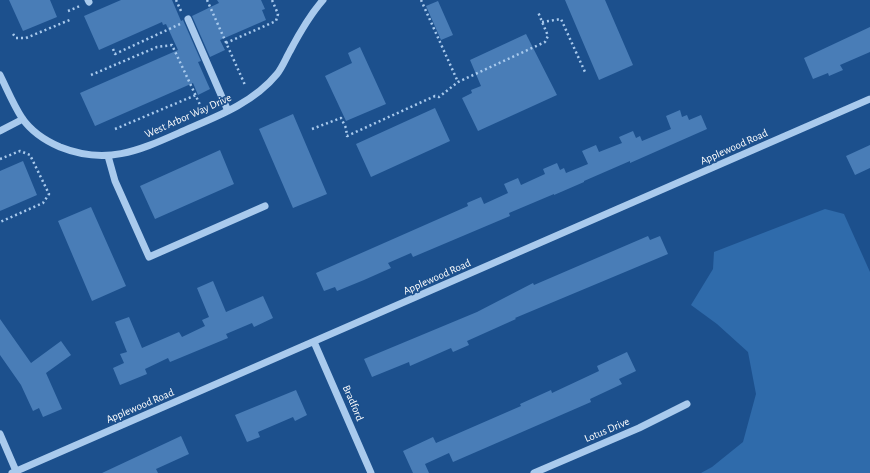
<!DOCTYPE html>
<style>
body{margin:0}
canvas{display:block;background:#1c508d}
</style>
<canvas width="870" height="473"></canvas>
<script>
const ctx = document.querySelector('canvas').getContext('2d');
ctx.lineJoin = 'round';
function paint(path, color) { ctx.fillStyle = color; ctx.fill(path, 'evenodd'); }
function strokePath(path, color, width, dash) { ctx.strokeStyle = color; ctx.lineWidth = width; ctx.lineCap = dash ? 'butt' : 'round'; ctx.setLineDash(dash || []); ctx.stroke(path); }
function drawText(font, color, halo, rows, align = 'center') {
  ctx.font = font + ' "Alegreya Sans",sans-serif'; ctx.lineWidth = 3.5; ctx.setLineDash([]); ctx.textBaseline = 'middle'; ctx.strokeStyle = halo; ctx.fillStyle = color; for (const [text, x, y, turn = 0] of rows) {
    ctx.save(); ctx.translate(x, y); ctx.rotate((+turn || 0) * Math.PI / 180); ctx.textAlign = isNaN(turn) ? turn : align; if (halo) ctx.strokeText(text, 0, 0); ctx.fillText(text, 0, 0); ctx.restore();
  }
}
paint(new Path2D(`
 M825,209L844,214L870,272V473H701L712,467L743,442L756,394L748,352L717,324L691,305L713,269L714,252Z`), '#2f6bab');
paint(new Path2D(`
 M9,0H50L57,17L23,31Z
 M121,0H172L181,21L183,20L201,61L198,62L210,89L198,95L193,83L95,126L80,93L178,50L166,24L163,25L162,22L99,50L84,16Z
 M217,0H261L265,9L262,10L266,20L220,40L225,50L210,57L192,16L219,3Z
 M565,0H605L633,65L599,80Z
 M438,1L453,35L441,40L426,6Z
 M870,27V52L840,65L843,70L829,76L828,73L813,79L804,58Z
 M526,34L557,95L478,131L462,98L472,93L471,90L481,86L470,60Z
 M360,47L386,104L346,121L325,76L352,63L348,53Z
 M435,108L450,141L371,177L356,144Z
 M680,110L682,117L687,115L689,120L701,115L707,129L630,163V161L584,181V182L554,195V194L509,213L510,216L413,257L411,253L388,263L391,268L364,280L337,291L335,287L324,291L316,273L468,206L467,203L481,197L484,204L508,193L504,184L518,178L521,185L545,174L543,169L557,163L560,170L564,168L566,173L588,164L582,151L596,145L599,152L622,143L619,137L633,131L636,138L640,136L642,141L671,129L666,116Z
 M293,114L327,194L293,208L259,129Z
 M870,145V168L855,175L846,156Z
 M220,150L234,184L155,219L140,186Z
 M23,161L37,195L0,211V171Z
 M91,207L126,286L92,301L58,221Z
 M648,236L650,240L660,236L668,254L515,318L516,319L467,341L469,345L453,352L451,348L410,366L409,362L372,377L364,359L477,312L533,283L534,285Z
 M213,281L226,312L263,296L273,318L254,327L252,323L226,334L228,338L170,362L168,358L145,369L147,374L120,385L113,368L124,363L120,354L127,352L115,322L129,317L142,348L179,332L182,337L205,326L202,320L209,317L197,288Z
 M0,319L31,363L61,341L71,355L46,373L62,409L43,417L39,408L33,411L21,385L0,355Z
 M627,352L636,371L619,379L622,384L590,399L591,402L453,462L449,453L425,464L429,473H413L403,451L433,437L436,443L521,406L520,404L551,390L552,393L599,371L597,366Z
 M296,390L307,415L295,421L293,417L258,432L260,437L247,442L235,415Z
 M181,436L189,454L156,469L158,473H102Z`), '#497db7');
strokePath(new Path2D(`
 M176,0L181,11
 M207,0L245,85
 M421,0L458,82
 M68,11L80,6
 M542,22L561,19L585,72
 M13,34L16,38H26L72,19
 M226,43L276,21L278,14L272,0
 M113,49L115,54L180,24
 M91,75L157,47L172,45L202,109
 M115,129L196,95
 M312,129L341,118L346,128L347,136L435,96L439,97L458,82L545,42L548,36L538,12
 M0,159L20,151L30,155L49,194L43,203L0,222`), '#a9caed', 2.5, [2, 3]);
strokePath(new Path2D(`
 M88,0L89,2
 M188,19L228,111
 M0,75C7,89 13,104 22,118C31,131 46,141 60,147C110,167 144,148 190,128C221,115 255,101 277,74C282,68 286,58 290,51C300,32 309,16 323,0
 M0,131L23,119
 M108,156L115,181L149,257L265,206
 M314,342L371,473
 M0,434L16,471
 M12,473L870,99
 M534,473L639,428L687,404`), '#a9caed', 7);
drawText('11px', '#fff', '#1c508d', [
 ["West Arbor Way Drive",188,116,-24],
 ["Applewood Road",734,147,-24],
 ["Applewood Road",437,277,-24],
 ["Bradford",353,403,67],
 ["Applewood Road",140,406,-23],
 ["Lotus Drive",607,430,-23]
]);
</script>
